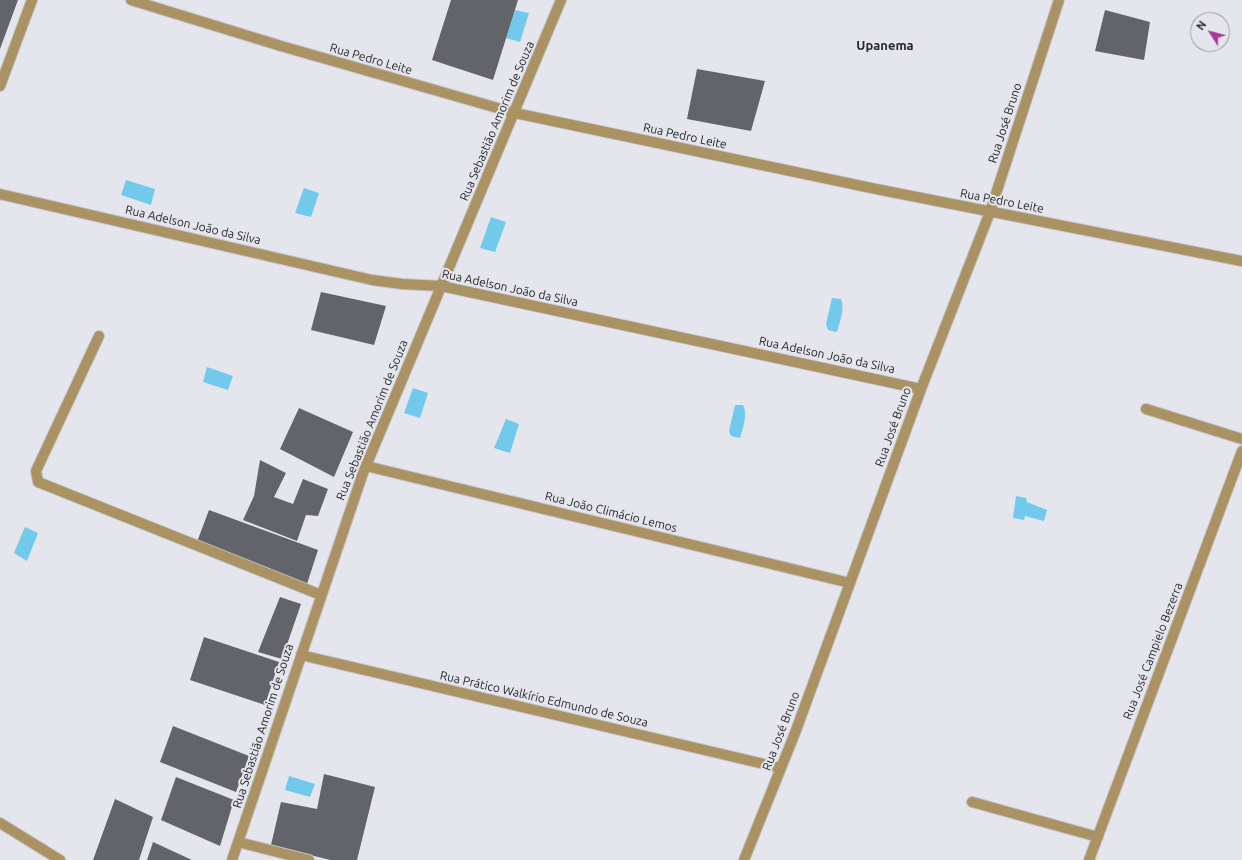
<!DOCTYPE html>
<meta charset="utf-8">
<style>
body{margin:0}
#map{position:relative;width:1242px;height:860px;overflow:hidden;background:#e5e6ed;font-family:Ubuntu,sans-serif}
canvas{display:block}
.north{position:absolute;left:1190px;top:12px;width:40px;height:40px;box-sizing:border-box;background:#e5e6ed;border:1px solid #98999e;border-radius:50%;rotate:306deg;font-size:11px;font-weight:700;line-height:16px;text-align:center;color:#252628}
.north::after{content:'';display:block;margin:auto;width:14px;height:18px;background:#a93996;clip-path:polygon(50% 0,100% 100%,50% 72%,0 100%)}
</style>
<div id="map">
<canvas width="1242" height="860"></canvas>
<div class="north">N</div>
</div>
<script>
const ctx = document.querySelector('canvas').getContext('2d');
ctx.lineJoin = 'round';
function paint(path, color) { ctx.fillStyle = color; ctx.fill(path, 'evenodd'); }
function strokePath(path, color, width, dash) { ctx.strokeStyle = color; ctx.lineWidth = width; ctx.lineCap = dash ? 'butt' : 'round'; ctx.setLineDash(dash || []); ctx.stroke(path); }
function drawText(font, color, halo, rows, align = 'center') {
  ctx.font = font + ' Ubuntu,sans-serif'; ctx.lineWidth = 4; ctx.setLineDash([]); ctx.textBaseline = 'middle'; ctx.strokeStyle = halo; ctx.fillStyle = color; for (const [text, x, y, turn = 0] of rows) {
    ctx.save(); ctx.translate(x, y); ctx.rotate((+turn || 0) * Math.PI / 180); ctx.textAlign = isNaN(turn) ? turn : align; if (halo) ctx.strokeText(text, 0, 0); ctx.fillText(text, 0, 0); ctx.restore();
  }
}
paint(new Path2D(`
 M515,10L529,13L520,42L506,38Z
 M126,180L155,189L151,205L121,195Z
 M304,188L319,193L311,217L295,213Z
 M491,217L506,222L495,252L480,248Z
 M832,298L841,299C845,308 840,322 837,332L828,330L826,324Z
 M207,367L233,376L228,390L203,382Z
 M413,388L428,393L420,418L404,413Z
 M735,405H743C748,414 743,428 740,438L731,436L729,431Z
 M506,419L519,424L510,453L494,448Z
 M1016,496L1026,498L1027,502L1047,510L1044,521L1025,516L1024,520L1013,518Z
 M25,527L38,533L27,561L14,553Z
 M289,776L315,784L310,797L285,790Z`), '#71c9eb');
paint(new Path2D(`
 M0,0H18L0,49Z
 M451,0H518L493,80L432,60Z
 M1105,10L1150,22L1144,60L1095,51Z
 M697,69L765,81L751,131L687,119Z
 M321,292L386,306L374,345L311,330Z
 M299,408L353,432L334,477L280,449Z
 M260,460L286,473L274,497L293,504L303,479L328,489L318,516L306,515L297,541L243,520L254,496Z
 M209,510L318,550L307,584L197,542Z
 M280,597L301,604L282,659L258,652Z
 M204,637L279,662L265,705L190,680Z
 M173,726L249,756L236,792L160,762Z
 M324,774L375,787L357,860H330L271,845L281,802L317,809Z
 M176,777L234,800L220,846L161,820Z
 M115,799L153,817L139,860H93Z
 M153,842L192,860H147Z`), '#63646a');
const minor = new Path2D(`
 M131,0L281,46L515,113L876,189L1242,261
 M0,86L32,0
 M0,194L372,280L402,284L441,286L921,389
 M99,336L36,471L38,482L321,595
 M1146,409L1242,439
 M366,466L850,583
 M301,655L781,768
 M972,802L1098,837
 M0,823L60,860
 M238,842L309,860
 M232,860L363,473L561,0
 M744,860L795,733L921,389L990,212L1059,0
 M1089,860L1242,451`);
strokePath(minor, '#c2c3ca', 12);
strokePath(minor, '#aa9262', 10);
drawText('12px', '#252628', '#e5e6ed', [
 ["Rua Pedro Leite",371,59,16],
 ["Rua Sebastião Amorim de Souza",497,121,-67],
 ["Rua José Bruno",1005,123,-72],
 ["Rua Pedro Leite",685,136,12],
 ["Rua Pedro Leite",1002,201,11],
 ["Rua Adelson João da Silva",193,225,13],
 ["Rua Adelson João da Silva",510,288,12],
 ["Rua Adelson João da Silva",827,355,12],
 ["Rua Sebastião Amorim de Souza",372,420,-68],
 ["Rua José Bruno",893,427,-70],
 ["Rua João Climácio Lemos",611,512,14],
 ["Rua José Campielo Bezerra",1153,651,-69],
 ["Rua Prático Walkírio Edmundo de Souza",544,699,13],
 ["Rua Sebastião Amorim de Souza",263,726,-72],
 ["Rua José Bruno",781,731,-69]
]);
drawText('bold 13px', '#252628', '#e5e6ed', [
 ["Upanema",885,46]
]);
</script>
